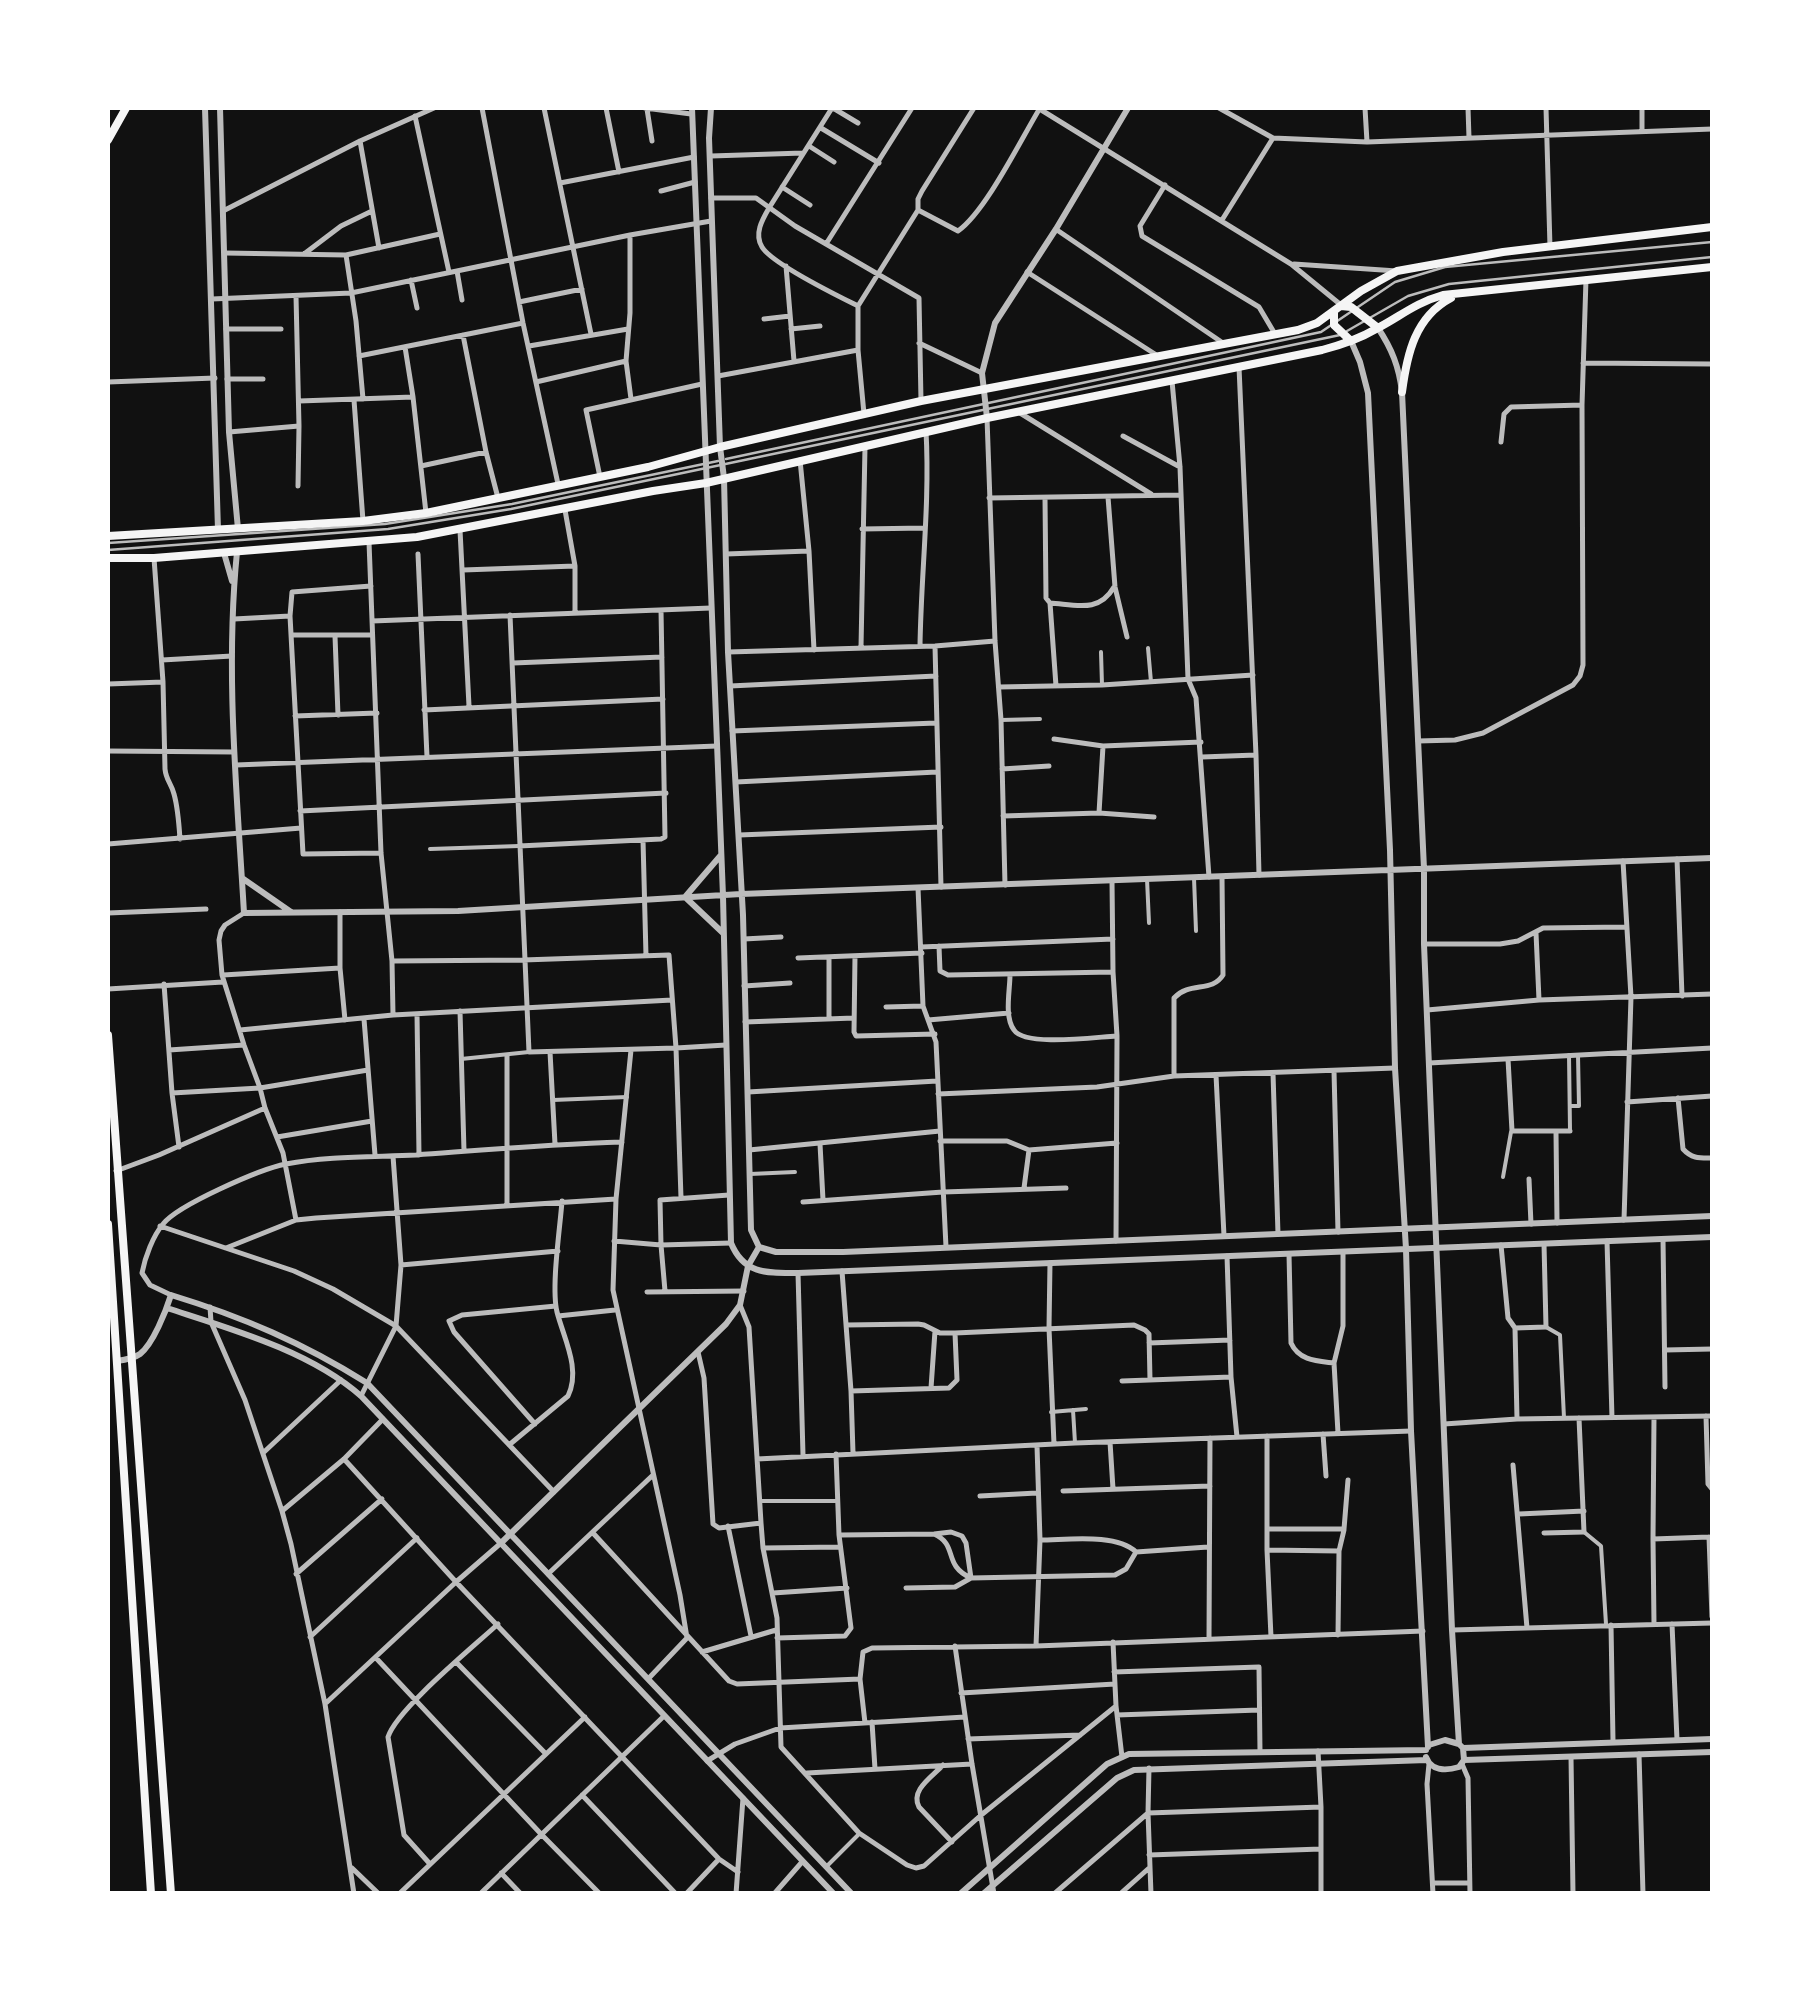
<!DOCTYPE html>
<style>
body{margin:0}
#map{position:relative;width:1820px;height:2001px;overflow:hidden;background:#111;font-family:"Work Sans",sans-serif}
canvas{display:block}
.frame{position:absolute;inset:0;border:110px solid #fff;pointer-events:none}
</style>
<div id="map">
<canvas width="1820" height="2001"></canvas>
<div class="frame"></div>
</div>
<script>
const ctx = document.querySelector('canvas').getContext('2d');
ctx.lineJoin = 'round';
function strokePath(path, color, width, dash) { ctx.strokeStyle = color; ctx.lineWidth = width; ctx.lineCap = dash ? 'butt' : 'round'; ctx.setLineDash(dash || []); ctx.stroke(path); }
strokePath(new Path2D(`
 M1347,331L1408,296L1449,284L1712,257
 M726,459L1321,332L1395,282L1445,267L1712,242
 M108,543L385,524L512,504L718,461
 M108,550L388,529L511,509L1340,335`), '#bcbcbc', 2.5);
strokePath(new Path2D(`
 M1148,648L1151,682
 M1101,652L1102,685
 M1001,720L1040,719
 M430,849L519,846
 M1194,878L1196,931
 M1147,879L1149,923
 M1569,1055L1570,1130
 M461,1059L529,1052
 M553,1100L627,1097
 M1570,1106H1579L1578,1055
 M750,1174L795,1172
 M1503,1177L1511,1132
 M1546,1327L1560,1335L1564,1418
 M1073,1410L1075,1443
 M1051,1412L1086,1409
 M760,1501H838
 M1584,1532L1601,1546L1606,1624
 M826,1867L858,1835`), '#bcbcbc', 4);
strokePath(new Path2D(`
 M482,108L523,323L558,484
 M544,108L591,334
 M606,108L619,172
 M645,108L691,114
 M832,108L769,208C762,220 754,234 762,247C772,264 838,296 858,306
 M833,108L858,123
 M1038,108L1291,264L1341,305
 M1219,108L1273,138L1367,142L1712,129
 M1365,108L1367,142
 M1468,108L1469,138
 M1546,108L1550,247
 M1642,108V131
 M647,109L652,141
 M415,116L449,272
 M821,128L879,163
 M360,141L379,248
 M809,146L834,162
 M711,156L803,153
 M560,183L694,157
 M1165,185L1140,226L1142,236L1259,307L1275,334
 M782,187L810,205
 M661,191L695,182
 M711,198H756L795,226L919,298L921,401
 M918,210L958,231C986,211 1020,141 1040,108
 M223,211L360,141L434,108
 M1222,220L1273,138
 M1057,230L1223,343
 M630,235V313L626,361L631,399
 M826,244L912,108
 M225,253L346,255L440,234
 M304,254L341,226L372,211
 M346,255L356,321L363,399
 M1294,264L1397,271
 M786,266L794,361
 M457,271L462,300
 M1027,272L1158,356
 M411,280L417,308
 M296,296L299,426L298,486
 M212,299L351,293L630,235L711,221
 M519,302L582,289
 M764,319L790,316
 M226,329H281
 M791,329L820,326
 M463,335L486,452L498,498
 M919,343L982,373
 M529,346L628,329
 M405,347L413,397L426,513
 M359,356L523,323
 M1583,363L1712,364
 M1239,367L1256,755L1259,875
 M718,376L858,350
 M227,379H263
 M1172,381L1180,467L1188,679L1196,698L1209,877
 M108,382L215,378
 M536,382L626,361
 M354,400L363,521
 M299,401L413,397
 M1020,413L1151,494
 M864,414L858,350V306L918,210V199L922,191L974,108
 M987,418L995,641L1001,720L1005,885
 M229,432L299,426
 M1123,436L1180,467
 M1501,442L1504,414L1511,407L1582,405
 M800,460L809,551L814,650
 M421,466L486,452
 M600,477L586,410L702,384
 M1108,497L1115,587L1127,637
 M989,498L1181,495
 M1045,498L1046,598L1050,603L1056,686
 M565,510L575,566V613
 M862,529L924,528
 M460,530L469,706
 M369,542L381,853L392,961L393,1015
 M418,554L427,757
 M726,554L809,551
 M154,558L163,682L165,769C166,780 171,783 174,794C178,808 179,824 180,839
 M463,570L575,566
 M371,586L292,592L290,616L303,854L381,853
 M1050,603C1077,605 1099,613 1114,587
 M510,615L529,1052L676,1048L726,1045
 M234,619L290,616
 M372,621L711,608
 M291,635H372
 M335,636L338,715
 M920,646C921,574 930,503 926,431
 M935,646L941,887
 M861,647L865,447
 M728,652L935,646L995,641
 M162,660L232,656
 M513,663L662,657
 M108,684L163,682
 M730,686L936,676
 M999,687L1102,685L1253,675
 M424,710L663,699
 M295,716L377,713
 M732,731L936,723
 M1054,739L1103,746L1201,742
 M1418,741L1455,740L1483,733L1573,685L1580,676L1583,665L1582,405L1586,279
 M108,751L234,752
 M1202,757L1256,755
 M236,765L717,746
 M1002,769L1049,766
 M736,782L937,772
 M300,811L666,793
 M1099,813L1103,746
 M1003,816L1099,813L1154,817
 M739,835L941,827
 M643,840L646,956
 M108,844L301,828
 M519,846L661,839L665,837L661,610
 M1677,859L1682,996
 M1623,861L1631,997L1624,1220
 M1112,881L1113,972L1117,1036L1116,1241
 M918,888L923,1006L936,1042L946,1247
 M340,912V968L345,1020
 M108,913L206,909
 M244,913L225,925L221,931L219,940L222,975L244,1045L260,1088L265,1108L283,1153L296,1220
 M1536,933L1539,1000
 M744,939L781,937
 M1424,944H1500L1518,941L1543,928L1625,927
 M939,946L940,971L948,975L1113,972
 M921,947L1113,939
 M855,956L854,1032L856,1036L935,1034
 M829,957V1019
 M798,958L922,953
 M392,961L523,960L669,955L676,1048L681,1198
 M223,975L340,968
 M1010,975C1010,990 1004,1017 1014,1030C1025,1047 1096,1037 1116,1036
 M164,984L172,1093L179,1147
 M744,986L790,983
 M108,989L223,982
 M886,1007L923,1006
 M1427,1010L1539,1000L1712,994
 M460,1011L464,1151
 M417,1014L419,1155
 M364,1019L375,1155
 M928,1020L1009,1013
 M745,1022L854,1018
 M240,1030L393,1015L672,1000
 M169,1050L244,1045
 M631,1050L616,1199L613,1290L680,1595L687,1638L649,1678
 M550,1052L555,1144
 M507,1056V1205
 M1508,1059L1512,1131H1570
 M1429,1063L1712,1048
 M1334,1071L1338,1232
 M1273,1073L1278,1234
 M1216,1075L1224,1236
 M1174,1076V998C1190,981 1212,993 1223,975L1222,877
 M748,1092L937,1081
 M172,1093L260,1088L368,1070
 M938,1094L1097,1087L1174,1076L1395,1068
 M1678,1098L1683,1149C1692,1159 1700,1158 1712,1158
 M1627,1102L1712,1096
 M1556,1132L1557,1223
 M277,1137L372,1121
 M940,1141H1007L1029,1150L1117,1143
 M820,1144L823,1200
 M749,1150L940,1131
 M116,1171L159,1155L265,1108
 M1529,1179L1531,1224
 M1024,1188L1029,1150
 M803,1202L943,1192L1066,1188
 M160,1226L294,1271L333,1289L396,1326L554,1492
 M1663,1239L1665,1387
 M614,1241L661,1245L731,1243
 M1607,1241L1612,1418
 M1501,1245L1508,1318L1515,1328L1517,1419
 M226,1248L296,1220L316,1218L616,1199
 M1289,1254L1291,1343C1299,1361 1318,1361 1334,1363
 M1227,1256L1231,1377L1237,1437
 M1050,1263L1049,1328L1054,1444
 M401,1265L558,1251
 M842,1271L851,1391L853,1453
 M798,1273L803,1455
 M665,1291L661,1245L660,1200L729,1195
 M647,1292L744,1291
 M171,1295L150,1285L142,1273C145,1257 153,1236 163,1224C178,1205 260,1169 286,1164C326,1156 374,1157 416,1155C484,1150 553,1144 622,1142
 M740,1305L749,1327L761,1523L763,1548L777,1618L781,1747L859,1833L907,1865L916,1868L924,1866L980,1816L1116,1706
 M210,1307L211,1322L245,1400L282,1511L291,1544L325,1704L354,1894
 M558,1316L615,1310
 M846,1325L918,1324L924,1325L940,1333H955L1134,1325L1145,1330L1149,1334L1150,1380
 M1515,1328L1546,1327L1544,1244
 M1149,1343L1230,1340
 M1665,1350L1712,1349
 M698,1352L704,1378L713,1524L719,1528L761,1523
 M1122,1381L1231,1377
 M931,1388L935,1331
 M851,1391L949,1388L957,1380L955,1333
 M361,1396L396,1326L401,1265L393,1156
 M1706,1416L1708,1484L1712,1489
 M535,1424L454,1332L449,1321L462,1315L556,1306
 M1444,1424L1517,1419L1712,1416
 M1338,1433L1334,1363L1343,1326V1252
 M1323,1434L1326,1476
 M1267,1436V1550L1271,1637
 M1110,1442L1113,1489
 M509,1445L568,1396C581,1369 564,1339 557,1312C551,1287 560,1229 562,1201
 M263,1453L341,1380
 M344,1459L456,1582L719,1859L738,1872
 M757,1459L1075,1443L1411,1431
 M1513,1465L1527,1628
 M1063,1491L1210,1486
 M980,1496L1037,1493
 M282,1511L344,1459L383,1419
 M1519,1514L1584,1511
 M728,1526L751,1636
 M1267,1529H1344L1348,1480
 M593,1533L729,1681L737,1684L860,1679L865,1723
 M1544,1533L1584,1532L1579,1418
 M934,1534C959,1545 942,1565 971,1578L1115,1575L1126,1569L1136,1552
 M840,1535L934,1534L951,1532L962,1536L966,1543L971,1578
 M1709,1537L1712,1617
 M1653,1539L1709,1537
 M1040,1540C1067,1540 1116,1533 1136,1552L1208,1547
 M763,1548L840,1547
 M1267,1550L1339,1551L1338,1635
 M1339,1551L1344,1530
 M296,1574L382,1499
 M548,1574L653,1475
 M906,1588L955,1587L971,1578
 M773,1593L847,1588
 M1654,1624L1653,1539L1654,1417
 M1672,1624L1677,1740
 M1611,1625L1613,1741
 M1452,1630L1712,1623
 M310,1637L417,1538
 M777,1638L845,1636L851,1628L839,1535L836,1454
 M1209,1639L1210,1438
 M1113,1642L1116,1706L1122,1757
 M955,1646L972,1764L994,1894
 M1036,1646L1040,1540L1037,1446
 M702,1652L776,1630
 M376,1658L541,1834L600,1894
 M456,1662L546,1754
 M1114,1672L1259,1667L1260,1752
 M860,1679L863,1652L872,1648L1036,1646L1423,1631
 M961,1693L1115,1684
 M326,1703L456,1582L501,1543
 M1117,1715L1259,1710
 M872,1722L875,1769
 M968,1739L1080,1735
 M1318,1751L1321,1807V1894
 M1639,1754L1643,1894
 M1571,1757L1573,1894
 M707,1761L735,1744L780,1728L965,1717
 M1429,1764L1427,1784L1433,1894
 M1462,1764L1468,1778L1470,1894
 M943,1765C932,1777 910,1790 919,1807L952,1842
 M1149,1768L1148,1813L1151,1894
 M807,1773L972,1764
 M582,1795L676,1894
 M1149,1855L1321,1849
 M430,1864L404,1835L388,1737C397,1709 472,1648 498,1624
 M352,1868L379,1894
 M501,1873L521,1894
 M1433,1883H1469
 M399,1894L585,1717
 M480,1894L664,1716
 M686,1894L719,1859
 M736,1894L743,1798
 M774,1894L802,1862
 M1054,1894L1148,1813L1321,1807
 M1120,1894L1148,1869`), '#bcbcbc', 5);
strokePath(new Path2D(`
 M205,108L218,530
 M220,108L229,432L238,529
 M692,108L723,896L731,1243C744,1275 768,1273 798,1273L1712,1237
 M711,108L709,138L720,447L724,478L728,652L743,915L751,1230L759,1247L776,1252H843L1712,1216
 M1378,328C1392,349 1399,367 1402,392L1424,869V944L1452,1630L1459,1744L1463,1748L1464,1760
 M1351,341L1360,362L1368,393L1390,850L1395,1068L1406,1249L1411,1431L1428,1747
 M987,418L982,373L995,323L1056,229L1128,108
 M237,552C225,672 237,793 244,913L458,911L741,894L1712,858
 M224,553L232,581
 M721,855L685,897L723,933
 M242,878L291,912
 M167,1308C231,1329 310,1351 361,1396L834,1894
 M116,1361C124,1360 133,1359 140,1354C153,1344 166,1311 171,1295C243,1317 303,1343 367,1383L852,1894
 M501,1543L726,1324L740,1305L748,1266L759,1247
 M1429,1745L1445,1740L1459,1744
 M1463,1748L1712,1739
 M1426,1757C1431,1771 1446,1771 1459,1767L1464,1760
 M1464,1760L1712,1752
 M960,1894L1107,1764L1129,1754L1426,1750
 M983,1894L1117,1778L1134,1770L1427,1760`), '#bcbcbc', 6);
strokePath(new Path2D(`
 M108,140L126,108
 M1341,306L1351,307L1378,328
 M1334,313V325L1351,341
 M1402,392C1407,354 1415,317 1451,298
 M108,536L363,521L426,513L648,467L720,447L921,401L1298,330L1317,323L1361,291L1397,271L1503,252L1712,227
 M108,558H154L417,537L653,491L706,483L987,418L1322,350C1341,345 1359,339 1376,329C1401,316 1415,303 1443,295L1712,267
 M108,1035L171,1894
 M108,1224L151,1894`), '#f5f5f5', 8);
</script>
